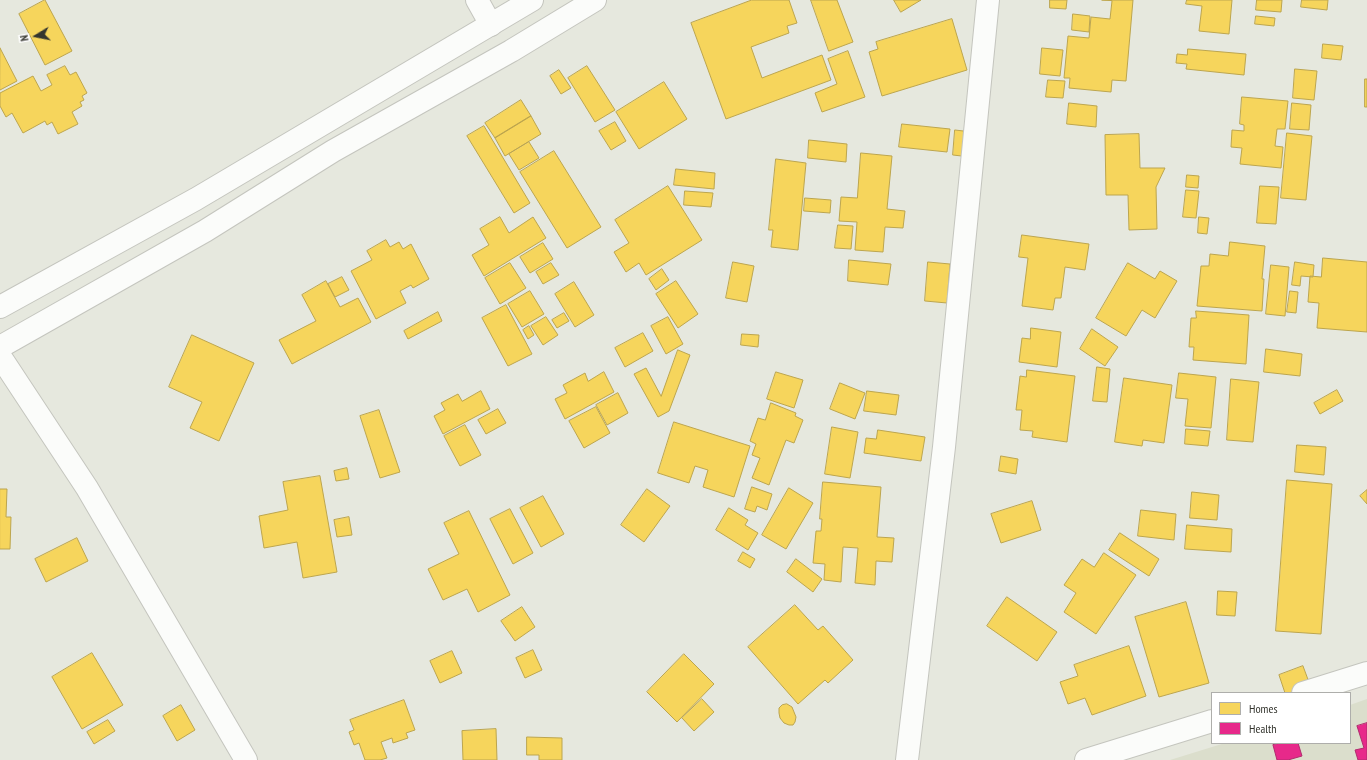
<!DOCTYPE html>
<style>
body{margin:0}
#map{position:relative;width:1367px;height:760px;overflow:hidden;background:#e6e8de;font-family:"PT Sans Narrow",sans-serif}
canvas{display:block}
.legend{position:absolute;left:1211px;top:692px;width:140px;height:52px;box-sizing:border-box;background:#fff;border:1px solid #aeaeab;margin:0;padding:5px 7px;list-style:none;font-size:12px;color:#34352e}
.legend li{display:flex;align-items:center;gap:8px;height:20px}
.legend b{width:20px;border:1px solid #aeaeab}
.north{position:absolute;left:16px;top:16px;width:40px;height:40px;-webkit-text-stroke:3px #fff;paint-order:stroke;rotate:260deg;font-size:11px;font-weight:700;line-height:16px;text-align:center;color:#34352e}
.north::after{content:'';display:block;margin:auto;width:14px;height:18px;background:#34352e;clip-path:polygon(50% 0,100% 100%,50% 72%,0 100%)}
</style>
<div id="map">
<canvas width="1367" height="760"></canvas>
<ul class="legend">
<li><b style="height:11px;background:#f6d55c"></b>Homes</li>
<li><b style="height:11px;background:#e7298a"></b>Health</li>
</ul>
<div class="north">N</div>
</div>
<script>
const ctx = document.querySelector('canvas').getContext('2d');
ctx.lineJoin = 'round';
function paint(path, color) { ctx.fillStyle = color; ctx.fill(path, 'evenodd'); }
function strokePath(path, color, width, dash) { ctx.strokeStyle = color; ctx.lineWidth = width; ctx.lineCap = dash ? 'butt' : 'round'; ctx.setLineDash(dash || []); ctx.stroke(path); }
paint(new Path2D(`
 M1367,699V760H1170L1225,743H1350V705Z`), '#dbdecc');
const homes = new Path2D(`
 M45,0L72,51L45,65L19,14Z
 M752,0H789L797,23L787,26L789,33L751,47L762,78L822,55L831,80L726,119L691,23Z
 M811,0H837L853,42L829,51Z
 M894,0H921L901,12Z
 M1050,0H1067L1066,9L1050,8Z
 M1102,0H1133L1126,81L1112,80L1111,92L1069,88L1070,78H1064L1068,36L1089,38L1091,17L1110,19L1112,1Z
 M1187,0H1232L1229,34L1199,31L1202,6L1186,4Z
 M1257,0H1282L1281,12L1256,10Z
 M1302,0H1328L1327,10L1301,7Z
 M1073,14L1090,16L1089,32L1072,30Z
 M1256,16L1275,18L1274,26L1255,24Z
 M952,19L967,70L882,96L869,52L878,49L876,42Z
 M1323,44L1343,46L1341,60L1322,58Z
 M0,48L17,81L0,90Z
 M1042,48L1063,50L1060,76L1040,74Z
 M1188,49L1246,54L1244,75L1186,69L1187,64L1176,63L1177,54L1187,55Z
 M848,51L865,97L822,112L815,93L837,84L828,59Z
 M65,66L70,75L76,72L87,93L82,96L84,100L80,102L82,106L72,112L78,124L58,134L52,122L47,125L45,121L23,133L12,113L6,117L0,106V93L33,76L41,91L52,85L47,75Z
 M587,66L615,110L595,122L568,78Z
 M1295,69L1317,71L1314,100L1293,98Z
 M559,70L571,88L561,94L550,76Z
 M1365,79H1367V107H1365Z
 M1048,80L1065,81L1063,98L1046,97Z
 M664,82L687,119L639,149L616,112Z
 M1242,97L1288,101L1285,129H1277L1275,146L1283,147L1281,168L1240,164L1242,148L1231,147L1232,130L1244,131V125L1240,124Z
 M521,100L531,116L495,138L485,123Z
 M1069,103L1097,106L1096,127L1067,124Z
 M1292,103L1311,105L1309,130L1290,129Z
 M531,116L541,134L505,156L495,138Z
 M615,122L626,141L611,150L599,131Z
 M902,124L950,129L947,152L899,147Z
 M484,126L530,203L514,213L467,136Z
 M955,130L972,132L970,157L953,155Z
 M1287,133L1312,136L1306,200L1281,198Z
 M1139,134L1140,168H1165L1156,187L1157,229L1129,230L1128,195H1106L1105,135Z
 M809,140L847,144L846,162L808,158Z
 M529,142L539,158L519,170L509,154Z
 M554,151L601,227L567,248L520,172Z
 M861,153L892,156L887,209L905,211L903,228L885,227L883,252L855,250L857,222L839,221L841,197L857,198Z
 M776,159L806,163L798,250L771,247L773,230H769Z
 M676,169L715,173L714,189L674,185Z
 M1187,175L1199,176L1198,188L1186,187Z
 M668,186L702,240L646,275L639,263L626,272L614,252L629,243L615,220Z
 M1260,186L1279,187L1276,224L1257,223Z
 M1186,190L1199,191L1196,218L1183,217Z
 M685,191L713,193L711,207L684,205Z
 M805,198L831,200L830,213L804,211Z
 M500,217L509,233L533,217L546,238L484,276L472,255L489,245L480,229Z
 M1199,217L1209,218L1207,234L1198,233Z
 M838,225L853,226L851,249L835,248Z
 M1022,235L1089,244L1085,270L1065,267L1061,298H1055L1053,310L1022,306L1028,258L1019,257Z
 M386,240L390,247L399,242L403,249L411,244L429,279L413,288L411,285L400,291L406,303L376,319L351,271L372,260L367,251Z
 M1230,242L1265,246L1262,279H1264L1262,311L1197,306L1201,266H1209L1210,254L1228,256Z
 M543,243L553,259L530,273L520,257Z
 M1323,258L1367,262V332L1317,328L1319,303L1308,302L1310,276L1321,277Z
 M849,260L891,264L888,285L848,281Z
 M733,262L754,266L747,302L726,298Z
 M928,262L950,264L947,303L925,301Z
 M1295,262L1314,265L1313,277L1301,276L1300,286L1292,285Z
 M510,263L526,288L500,304L485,278Z
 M551,263L559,275L543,284L536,272Z
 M1128,263L1155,279L1160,271L1177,281L1155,318L1142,310L1126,336L1096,318Z
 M1271,265L1289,267L1285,316L1266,314Z
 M662,269L669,280L656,290L649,279Z
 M342,277L349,290L335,297L328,284Z
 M326,281L340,307L358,298L371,322L292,364L279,340L316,321L302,295Z
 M676,281L698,314L678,328L656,294Z
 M574,282L594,315L575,327L555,294Z
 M530,291L544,314L522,327L508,304Z
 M1290,291L1298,292L1296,313L1287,312Z
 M506,305L532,354L508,366L482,318Z
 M1196,311L1249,315L1246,364L1193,360L1194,347H1189L1191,318H1196Z
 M438,312L442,321L408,339L404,331Z
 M564,313L569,321L557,328L552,320Z
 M546,317L558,335L543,345L531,326Z
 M668,317L683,344L666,354L651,326Z
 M529,326L534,335L528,339L523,330Z
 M1031,328L1061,332L1057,367L1019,362L1022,338L1030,339Z
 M1092,329L1118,347L1105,366L1080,349Z
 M643,333L653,351L625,367L615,348Z
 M742,334L759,335L758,347L741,345Z
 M192,335L254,363L219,441L190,428L202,402L169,387Z
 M1266,349L1302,354L1300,376L1264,372Z
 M678,350L690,355L669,411L658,417L634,374L646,368L661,396Z
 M1097,367L1110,369L1107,402L1093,401Z
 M1027,370L1075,376L1067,442L1032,437L1033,431L1020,430L1022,410H1016L1020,376L1026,377Z
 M604,372L614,392L565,419L555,399L567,393L563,385L585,373L588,381Z
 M776,372L803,380L794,408L767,399Z
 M1179,373L1216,377L1211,428L1185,426L1188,399L1176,398Z
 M1124,378L1172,385L1164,443L1143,440L1142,446L1115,442Z
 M1231,379L1259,382L1253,442L1227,440Z
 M840,383L865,393L855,419L830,409Z
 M1337,390L1343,401L1320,414L1314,403Z
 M481,391L490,409L443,434L434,416L445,410L441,403L458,394L462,401Z
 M867,391L899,395L896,415L864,411Z
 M618,393L628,413L607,425L596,405Z
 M771,403L796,413L795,416L803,420L794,443L786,440L769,485L752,478L760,458L752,455L756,444L750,441L758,418L765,420Z
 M596,407L610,433L584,448L569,421Z
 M498,409L506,423L486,434L478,420Z
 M379,410L400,472L380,478L360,416Z
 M674,422L750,446L734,497L703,487L708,470L695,466L689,483L658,473Z
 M465,425L481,455L460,466L444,436Z
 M832,427L858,432L850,478L825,474Z
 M1186,429L1210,431L1208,446L1185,444Z
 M878,430L925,437L921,461L864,453L866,438L876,439Z
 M1297,445L1326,447L1324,475L1295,472Z
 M1001,456L1018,459L1016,474L999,471Z
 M347,468L349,479L336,481L334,471Z
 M320,476L337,572L303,578L297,542L264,548L259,516L288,510L283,482Z
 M1287,480L1332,484L1321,634L1276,631Z
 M823,482L881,487L877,537L894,538L892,562L876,561L875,585L855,583L858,548L843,547L841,582L824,580L825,564L813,563L816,531H821L822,519H820Z
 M752,487L772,494L767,510L757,506L755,512L745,509Z
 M789,488L813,503L786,549L762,535Z
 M0,489H7L6,517H11L10,549H0Z
 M647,489L670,506L644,542L621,525Z
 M1367,490V504L1360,496Z
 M1192,492L1219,495L1217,520L1190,518Z
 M543,496L564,534L541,547L520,508Z
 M1032,501L1041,530L1001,543L991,514Z
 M729,508L748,520L745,525L758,533L748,550L716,530Z
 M510,509L533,553L513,564L490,519Z
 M1141,510L1176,514L1174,540L1138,536Z
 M469,511L510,595L478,612L467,589L443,600L428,569L459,554L444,523Z
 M349,517L352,535L337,537L334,520Z
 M1187,525L1232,529L1231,552L1185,549Z
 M1120,533L1159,559L1149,576L1109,550Z
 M77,538L88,561L46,582L35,559Z
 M743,552L755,559L750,568L738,561Z
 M1104,553L1136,575L1096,634L1064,612L1076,593L1064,585L1082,559L1094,567Z
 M796,559L822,579L813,592L787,572Z
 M1218,591L1237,592L1235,616L1217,615Z
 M1007,597L1057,632L1037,661L987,626Z
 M1186,602L1209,683L1159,697L1135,617Z
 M795,605L818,630L823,626L853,660L828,683L825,680L798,704L748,647Z
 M522,607L535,627L515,641L501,621Z
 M1129,646L1146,696L1092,715L1085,698L1068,704L1060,682L1078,676L1074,665Z
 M533,650L542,670L525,678L516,658Z
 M452,651L462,673L440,683L430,661Z
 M92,653L123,705L82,729L52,677Z
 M684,654L714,684L677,722L647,692Z
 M1303,666L1310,685L1290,693H1285L1279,675Z
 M702,699L714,712L694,731L682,718Z
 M404,700L415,730L406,733L408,738L393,743L392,738L381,742L387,758L380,760H365L359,743L354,745L349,732L354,730L350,720Z
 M787,704L792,707L796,717L795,722L793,725H789L784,723L780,718L779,713V708L782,705Z
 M181,705L195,730L177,741L163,716Z
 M108,720L115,731L94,744L87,732Z
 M496,729L497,760H463L462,731Z
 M527,737L562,738V760H539V755H527Z`);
paint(homes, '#f6d55c');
strokePath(homes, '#bca54e', 1);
const health = new Path2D(`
 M1367,723V760H1358L1355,750L1364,748L1357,726Z
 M1281,743H1298L1302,756L1288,760H1277L1273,745Z`);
paint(health, '#e7298a');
strokePath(health, '#b12d6e', 1);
const street = new Path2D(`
 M477,0L491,25
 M907,760L944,447L988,0`);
const secondary = new Path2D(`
 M0,307L196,199L532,0
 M0,347L205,231L333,151L511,51L595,0
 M0,356L87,488L246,760
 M1303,693L1367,673
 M1086,760L1212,721`);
strokePath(street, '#c4c5be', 24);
strokePath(secondary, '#c4c5be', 24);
strokePath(street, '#fbfcfa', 22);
strokePath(secondary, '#fbfcfa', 22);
</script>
